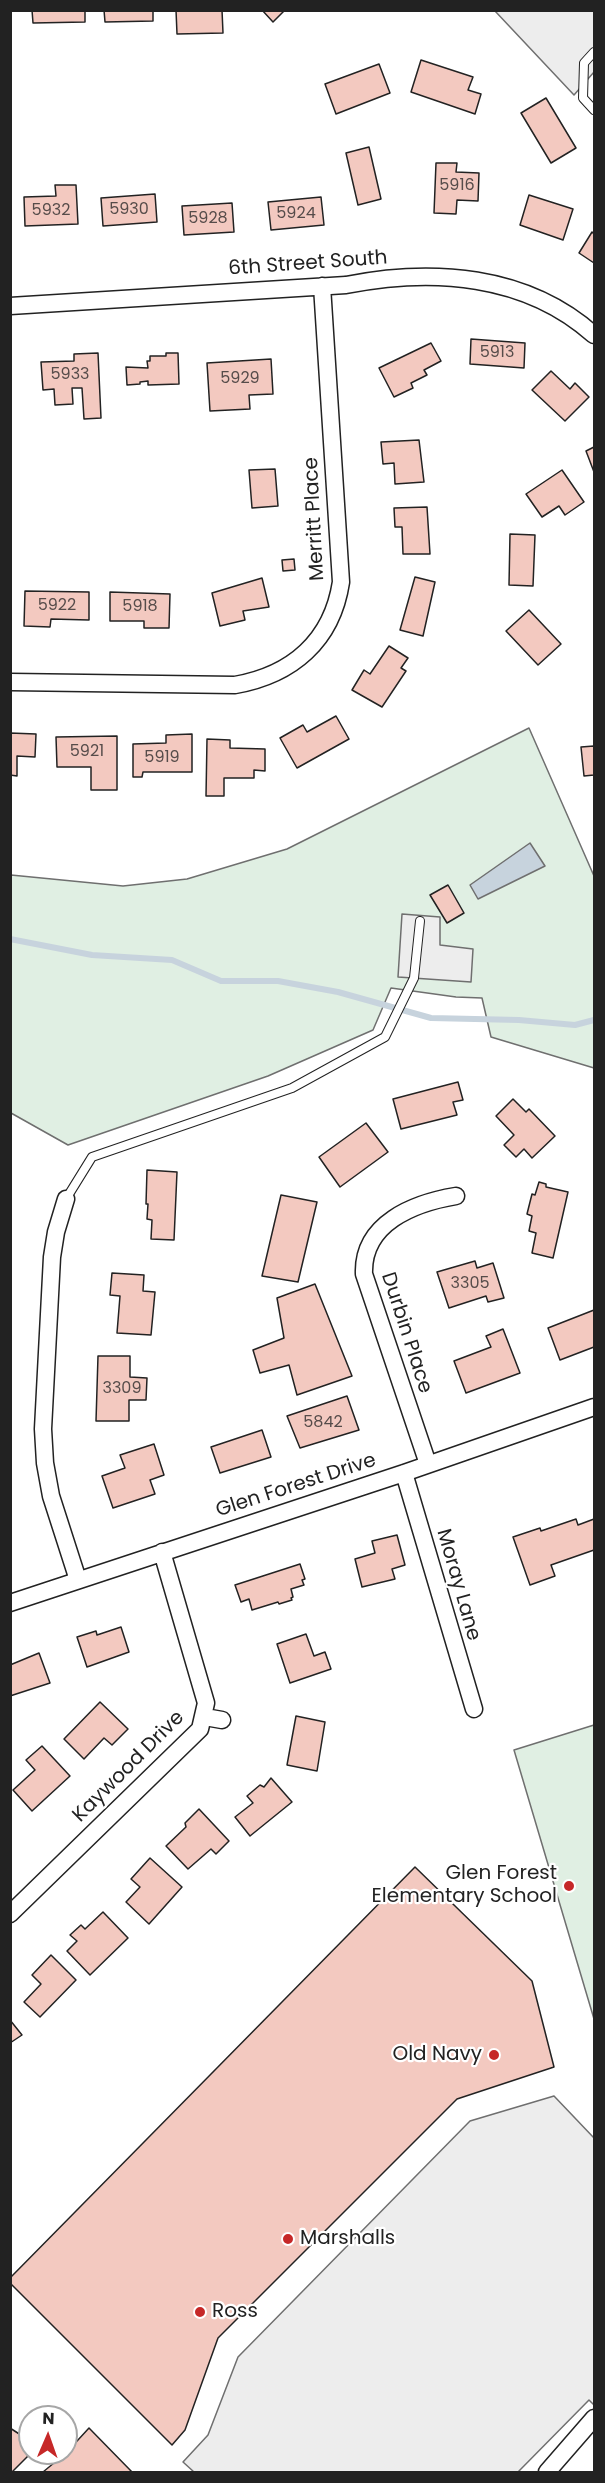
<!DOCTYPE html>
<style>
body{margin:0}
#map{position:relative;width:605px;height:2483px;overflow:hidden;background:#fff;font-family:Poppins,sans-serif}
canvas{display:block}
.frame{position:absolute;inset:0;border:12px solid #222;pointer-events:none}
.north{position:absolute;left:18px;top:2405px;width:60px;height:60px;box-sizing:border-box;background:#fff;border:2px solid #a7a7a7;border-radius:50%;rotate:2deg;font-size:16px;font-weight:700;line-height:24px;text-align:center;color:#222}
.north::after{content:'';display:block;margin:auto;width:21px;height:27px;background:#c62828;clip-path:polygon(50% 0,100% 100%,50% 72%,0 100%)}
</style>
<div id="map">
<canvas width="605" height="2483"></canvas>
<div class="frame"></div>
<div class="north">N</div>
</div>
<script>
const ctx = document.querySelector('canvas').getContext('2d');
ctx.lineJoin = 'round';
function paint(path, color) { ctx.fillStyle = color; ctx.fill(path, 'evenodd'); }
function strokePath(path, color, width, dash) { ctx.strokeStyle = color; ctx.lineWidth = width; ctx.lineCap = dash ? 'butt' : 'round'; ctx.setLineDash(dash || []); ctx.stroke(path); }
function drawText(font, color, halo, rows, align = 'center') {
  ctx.font = font + ' Poppins,sans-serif'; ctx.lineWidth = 4.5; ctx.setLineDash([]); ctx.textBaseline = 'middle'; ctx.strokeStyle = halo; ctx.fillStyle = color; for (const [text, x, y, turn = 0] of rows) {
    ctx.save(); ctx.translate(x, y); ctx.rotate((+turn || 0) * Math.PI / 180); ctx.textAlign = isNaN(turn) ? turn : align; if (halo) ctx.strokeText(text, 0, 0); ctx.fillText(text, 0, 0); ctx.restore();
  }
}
const green = new Path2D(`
 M529,728L594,876V1068L491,1037L482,998L456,997L391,988L373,1030L268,1076L68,1145L11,1113V875L123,886L187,879L287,849Z
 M594,1725V2019L514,1750Z`);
paint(green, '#e0efe3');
strokePath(green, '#6f6f6f', 1.5);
const parking = new Path2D(`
 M495,11H594V72L574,95Z
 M402,914L440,917V945L473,949L471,982L398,977Z
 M554,2096L594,2138V2405L589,2400L518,2472H194L183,2462L208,2435L238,2357L470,2121Z`);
paint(parking, '#ededed');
strokePath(parking, '#6f6f6f', 1.5);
const water = new Path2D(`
 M530,843L545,866L478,899L470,885Z`);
paint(water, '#c7d3dd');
strokePath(water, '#6f6f6f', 1.5);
strokePath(new Path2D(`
 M10,939L92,955L172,960L221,981H278L338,992L431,1018L519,1020L575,1025L594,1020`), '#c7d3dd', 6);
const building = new Path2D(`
 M32,10H85V22L33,23Z
 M104,10H153V21L105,22Z
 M176,10H222L223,33L177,34Z
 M262,10H285L273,22Z
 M421,60L473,77L468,90L481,94L475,114L411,92Z
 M379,64L390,93L336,114L325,84Z
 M546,98L576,148L551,163L521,113Z
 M369,147L381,199L358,205L346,153Z
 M436,163H457L456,172L479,173L478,201L457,200L456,214L434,213Z
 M55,185H76L78,224L25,226L24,197L56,196Z
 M155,194L157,222L103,226L101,198Z
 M529,195L573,209L563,240L520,225Z
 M321,197L324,225L271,230L268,202Z
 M232,203L234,232L184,235L182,206Z
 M592,232L594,234V263L579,253Z
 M471,339L525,343L524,368L470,364Z
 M431,343L441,361L424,370L427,375L411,383L413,388L394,397L379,368Z
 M98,353L101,418L84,419L82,388H72L73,404L55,405L54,389L43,390L41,362L74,361V354Z
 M166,353H178L179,384L148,385V381L140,382V384L127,385L126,367L148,368L147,361H150V356H166Z
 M271,359L273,394L249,395L250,409L210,411L207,363Z
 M551,371L570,389L575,383L589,397L565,421L532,390Z
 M419,440L424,482L395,484L394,463L383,464L381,442Z
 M594,447V472L586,451Z
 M275,469L278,506L252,508L249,470Z
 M562,470L584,502L565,515L559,506L542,517L526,494Z
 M427,507L430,554H403L402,527H395L394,508Z
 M510,534L535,535L533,586L509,585Z
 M294,559L295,570L283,571L282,560Z
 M415,577L435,582L423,636L400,630Z
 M262,578L269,607L243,611L245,620L220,626L212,593Z
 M25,591L89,592V620L51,619L50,627L24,626Z
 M110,592L170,594L169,628H144V621H110Z
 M529,610L561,644L538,665L506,631Z
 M389,646L408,658L401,668L406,671L382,707L352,690L364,670L370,674Z
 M336,716L349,739L297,768L280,738L303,725L307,732Z
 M10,733L36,734L35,757L17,756V776L10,775Z
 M192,734V772H143L142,777H133V744L166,743V735Z
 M117,736V790H91V767H57L56,737Z
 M207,739L230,740V748L265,749V771L254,770V778H224V796H206Z
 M594,746V775L584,776L581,747Z
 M448,885L464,913L447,923L430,895Z
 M458,1082L463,1100L453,1102L457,1115L401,1129L393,1099Z
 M513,1099L526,1112L529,1109L555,1136L532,1158L524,1149L516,1157L504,1145L514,1135L496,1116Z
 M366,1123L388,1152L340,1187L319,1157Z
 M147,1170L177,1172L174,1240L151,1239L152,1220L147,1219L148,1204H146Z
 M539,1182L546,1184V1187L568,1192L553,1258L532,1253L536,1233L529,1231L532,1216L527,1214L532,1194L535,1195Z
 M281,1195L317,1202L298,1282L262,1276Z
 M475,1261L477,1268L493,1263L504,1298L488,1302L486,1296L449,1308L437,1272Z
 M112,1273L144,1275L143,1291L155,1292L151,1335L117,1333L120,1296L110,1295Z
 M315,1284L352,1376L297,1395L289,1365L260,1373L253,1350L284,1338L277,1298Z
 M594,1310V1347L560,1360L548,1328Z
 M503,1329L520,1373L466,1393L454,1361L491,1347L486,1336Z
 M98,1356H130V1377L147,1378L146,1400H129V1421H96Z
 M347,1396L359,1430L300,1448L287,1416Z
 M262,1430L271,1457L220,1473L211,1447Z
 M154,1444L164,1475L150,1480L155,1494L113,1508L102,1476L125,1468L120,1455Z
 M576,1519L578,1525L594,1519V1550L551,1565L555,1576L530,1585L513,1537L540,1528L541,1531Z
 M397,1535L405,1565L392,1569L395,1579L362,1587L355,1559L375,1553L372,1541Z
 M300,1564L305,1579L302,1580L304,1585L291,1589L293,1597L291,1598L292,1600L279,1604L278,1602L252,1610L249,1599L241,1602L235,1585Z
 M121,1627L129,1652L87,1667L77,1637L96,1631L97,1635Z
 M306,1634L314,1656L325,1652L331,1669L290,1683L277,1644Z
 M39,1653L50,1683L10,1696V1665Z
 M100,1702L128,1729L112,1745L104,1738L84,1759L64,1739Z
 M296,1716L325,1722L317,1771L287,1765Z
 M42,1746L70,1776L32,1811L13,1790L35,1770L26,1760Z
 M271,1778L292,1802L250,1836L235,1817L253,1803L247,1796L260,1785L264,1787Z
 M199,1809L229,1841L216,1854L211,1849L188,1869L166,1846L186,1827L185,1823Z
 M150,1858L182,1887L149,1924L126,1902L140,1887L131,1879Z
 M415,1867L532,1981L554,2067L457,2099L218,2338L185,2430L172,2445L10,2283V2278Z
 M103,1912L128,1938L90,1975L67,1951L77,1941L70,1935L81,1925L85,1929Z
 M51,1955L76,1980L40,2017L24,2002L41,1984L32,1975Z
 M10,2020L22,2035L10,2043Z
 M10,2428L30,2441L31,2453L12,2472H10Z
 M89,2428L132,2472H43L66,2453Z`);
paint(building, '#f3c9c0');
strokePath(building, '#222', 1.5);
const lane = new Path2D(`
 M594,52L584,63L583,98L594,110
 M66,1199L92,1157L292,1088L385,1037L414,978L420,921`);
const street = new Path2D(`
 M10,306L346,285C432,268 526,274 594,335
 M10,682L235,685C292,675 332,641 341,582L322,286
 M66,1199L56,1232L52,1257L43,1429L45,1463L51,1496L78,1580
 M428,1464L364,1274C362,1223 414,1203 456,1196
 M404,1473L474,1709
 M10,1603L404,1473L594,1407
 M205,1717L222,1720
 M10,1914L200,1729L206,1703L162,1552
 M547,2472L594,2418`);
strokePath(lane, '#222', 10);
strokePath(street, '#222', 19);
strokePath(lane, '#fff', 8);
strokePath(street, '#fff', 16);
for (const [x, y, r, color] of [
 [569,1886,6,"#c62828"],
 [494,2055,6,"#c62828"],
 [288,2239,6,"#c62828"],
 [200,2312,6,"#c62828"]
]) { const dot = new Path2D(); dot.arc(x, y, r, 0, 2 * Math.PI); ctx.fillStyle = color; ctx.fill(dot); strokePath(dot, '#fff', 2); }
drawText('16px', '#564c4a', null, [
 ["5916",457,186],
 ["5930",129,210],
 ["5932",51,211],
 ["5924",296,214],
 ["5928",208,219],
 ["5913",497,353],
 ["5933",70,375],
 ["5929",240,379],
 ["5922",57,606],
 ["5918",140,607],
 ["5921",87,752],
 ["5919",162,758],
 ["3305",470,1284],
 ["3309",122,1389],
 ["5842",323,1423]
]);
drawText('20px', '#222', '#fff', [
 ["6th Street South",308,264,-4],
 ["Merritt Place",315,519,-93],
 ["Durbin Place",406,1333,72],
 ["Glen Forest Drive",296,1486,-18],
 ["Moray Lane",458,1585,74],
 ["Kaywood Drive",129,1767,-45]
]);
drawText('20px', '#222', '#fff', [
 ["Glen Forest",557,1874],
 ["Elementary School",557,1897],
 ["Old Navy",482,2055],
 ["Marshalls",300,2239,"left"],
 ["Ross",212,2312,"left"]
], 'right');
</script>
